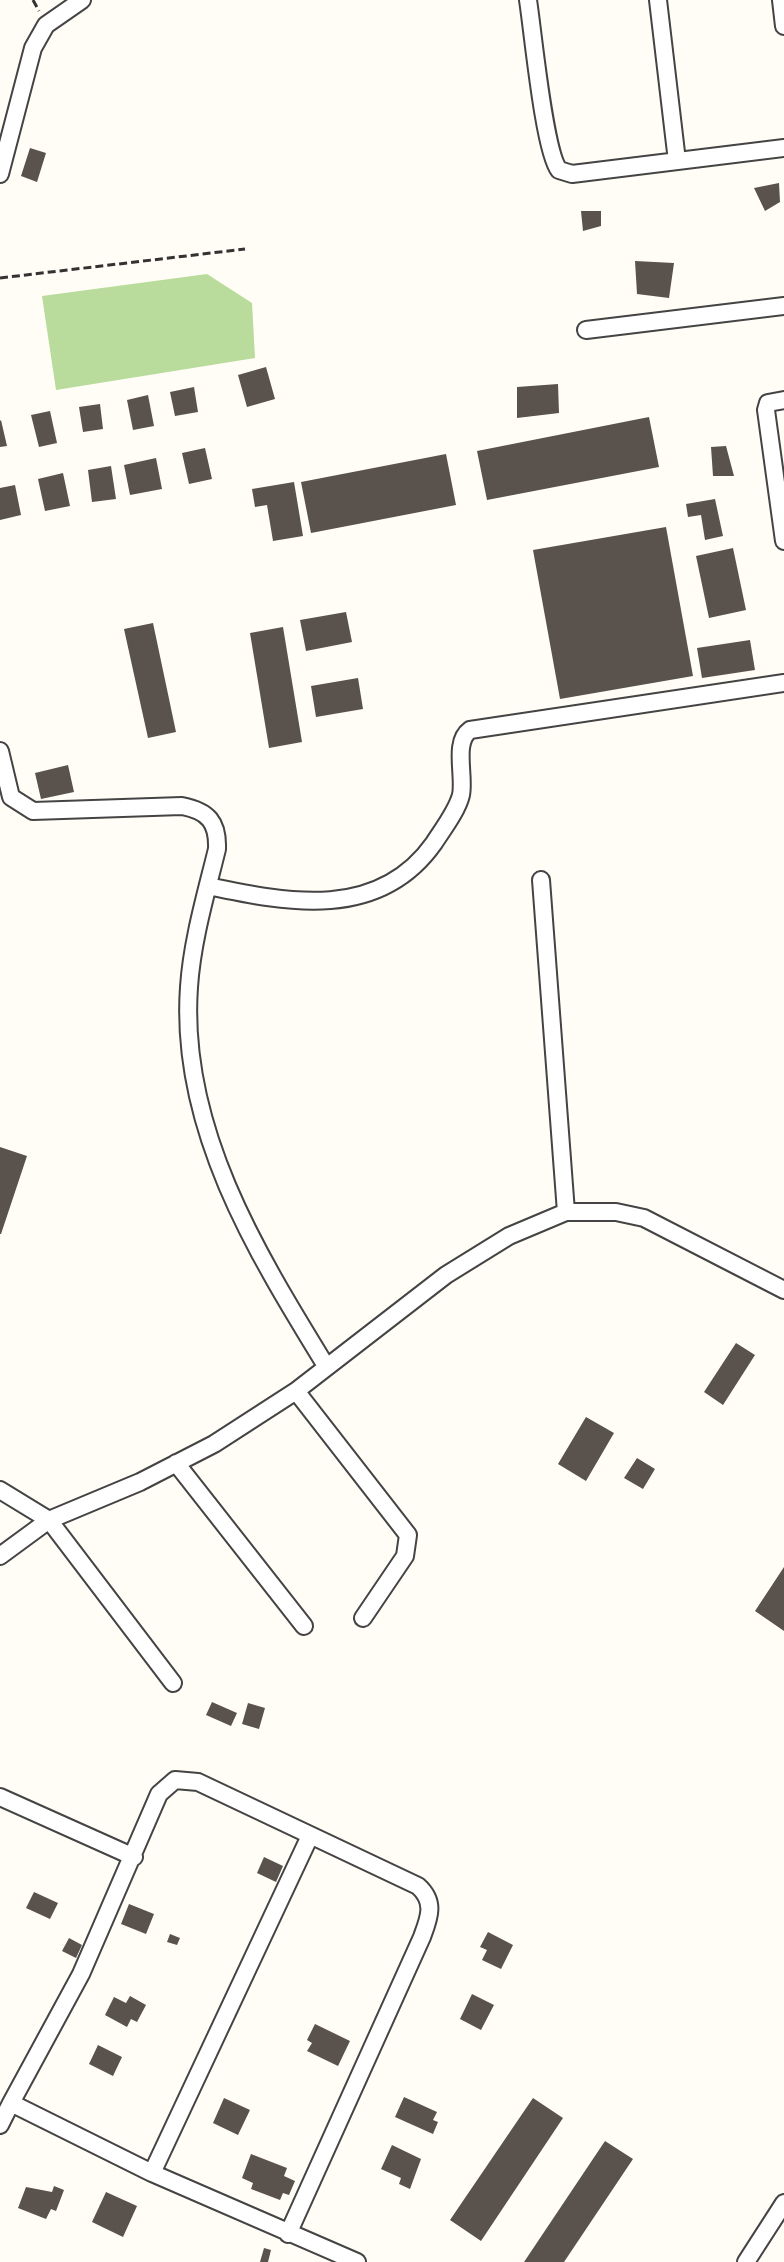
<!DOCTYPE html>
<style>
body{margin:0}
canvas{display:block;background:#fffdf5}
</style>
<canvas width="784" height="2262"></canvas>
<script>
const ctx = document.querySelector('canvas').getContext('2d');
ctx.lineJoin = 'round';
function paint(path, color) { ctx.fillStyle = color; ctx.fill(path, 'evenodd'); }
function strokePath(path, color, width, dash) { ctx.strokeStyle = color; ctx.lineWidth = width; ctx.lineCap = dash ? 'butt' : 'round'; ctx.setLineDash(dash || []); ctx.stroke(path); }
paint(new Path2D(`
 M207,274L252,303L255,358L56,390L42,296Z`), '#b9dc9c');
paint(new Path2D(`
 M30,148L46,153L37,182L21,176Z
 M779,183L780,202L765,211L754,188Z
 M581,211H601V226L583,231Z
 M635,261L674,263L669,298L637,294Z
 M266,367L275,399L247,407L238,375Z
 M558,384L559,413L517,418V387Z
 M194,387L198,412L175,416L170,392Z
 M148,395L154,426L133,430L127,400Z
 M100,404L103,429L83,432L79,407Z
 M50,411L57,443L39,447L31,415Z
 M649,417L659,467L487,500L477,451Z
 M1,420L7,446L0,447V421Z
 M726,446L734,476H713L711,447Z
 M205,448L212,479L189,484L182,453Z
 M446,454L456,505L311,533L301,482Z
 M156,458L162,489L130,495L124,465Z
 M111,466L116,499L92,502L88,470Z
 M63,473L70,506L45,511L38,479Z
 M294,482L303,536L273,541L267,505L255,507L252,489Z
 M15,485L21,515L0,520V488Z
 M715,499L723,536L705,540L701,515L688,517L686,504Z
 M666,527L693,676L560,699L533,550Z
 M733,548L746,610L709,618L696,556Z
 M346,612L352,642L306,651L300,620Z
 M153,623L176,732L148,738L124,629Z
 M283,627L302,742L269,748L250,633Z
 M750,640L755,670L702,678L697,648Z
 M358,678L363,709L316,717L311,686Z
 M68,765L74,792L41,799L35,773Z
 M0,1147L27,1156L1,1234H0Z
 M736,1343L755,1355L723,1405L704,1392Z
 M586,1417L614,1433L586,1481L558,1464Z
 M637,1458L655,1469L643,1489L624,1478Z
 M784,1567V1631L755,1611Z
 M212,1702L237,1713L231,1726L206,1715Z
 M248,1703L265,1708L259,1729L242,1724Z
 M264,1857L283,1866L276,1882L257,1873Z
 M34,1892L58,1903L50,1919L26,1908Z
 M129,1904L154,1914L146,1934L121,1924Z
 M488,1932L513,1945L501,1969L482,1960L487,1950L480,1947Z
 M170,1934L180,1938L177,1945L167,1942Z
 M69,1938L82,1945L76,1958L62,1951Z
 M472,1994L494,2005L481,2030L460,2019Z
 M130,1996L146,2005L137,2022L131,2019L127,2027L105,2015L114,1997L126,2003Z
 M315,2024L350,2041L338,2066L307,2051L312,2043L307,2040Z
 M98,2045L122,2057L113,2076L89,2064Z
 M404,2097L437,2112L433,2120L438,2122L433,2134L395,2117Z
 M224,2098L250,2110L238,2135L213,2123Z
 M533,2098L563,2118L481,2241L450,2220Z
 M605,2141L633,2159L564,2262H524Z
 M392,2145L421,2159L410,2189L399,2184L401,2178L381,2169Z
 M251,2154L287,2168L284,2176L295,2181L289,2195L283,2193L280,2200L251,2189L253,2183L242,2178Z
 M54,2186L64,2190L56,2211L51,2209L46,2219L18,2208L26,2187L52,2192Z
 M106,2192L137,2206L123,2237L92,2222Z
 M264,2248L271,2250L268,2262H260Z`), '#5a524d');
const street = new Path2D(`
 M528,0C533,32 544,151 559,170L572,174L784,148
 M658,0L677,161
 M781,0L784,26
 M0,174L33,48L46,25L82,0
 M586,330L784,306
 M784,400L768,403L766,410L784,541
 M0,751L11,797L33,811L182,806C208,811 218,822 217,849C206,894 192,941 189,987C179,1127 256,1252 326,1366
 M541,880L566,1212
 M208,886C288,903 379,921 434,843C443,829 457,811 461,795C465,776 453,742 470,730L784,683
 M296,1391L408,1535L405,1556L363,1618
 M176,1463L304,1626
 M0,1490L49,1520L140,1482L214,1444L296,1391L446,1275L509,1236L566,1212H616L644,1218L784,1290
 M0,1556L49,1520L173,1683
 M0,1797L134,1857
 M11,2103L81,1974L159,1794L175,1780L198,1782L418,1886C436,1902 429,1918 422,1937L288,2234
 M0,2125L11,2103L152,2173L357,2262
 M152,2173L309,1838
 M746,2262L784,2203`);
strokePath(street, '#444', 20);
strokePath(new Path2D(`
 M33,0L39,11
 M0,278L245,249`), '#333', 3, [8, 4]);
strokePath(street, '#fff', 16);
</script>
